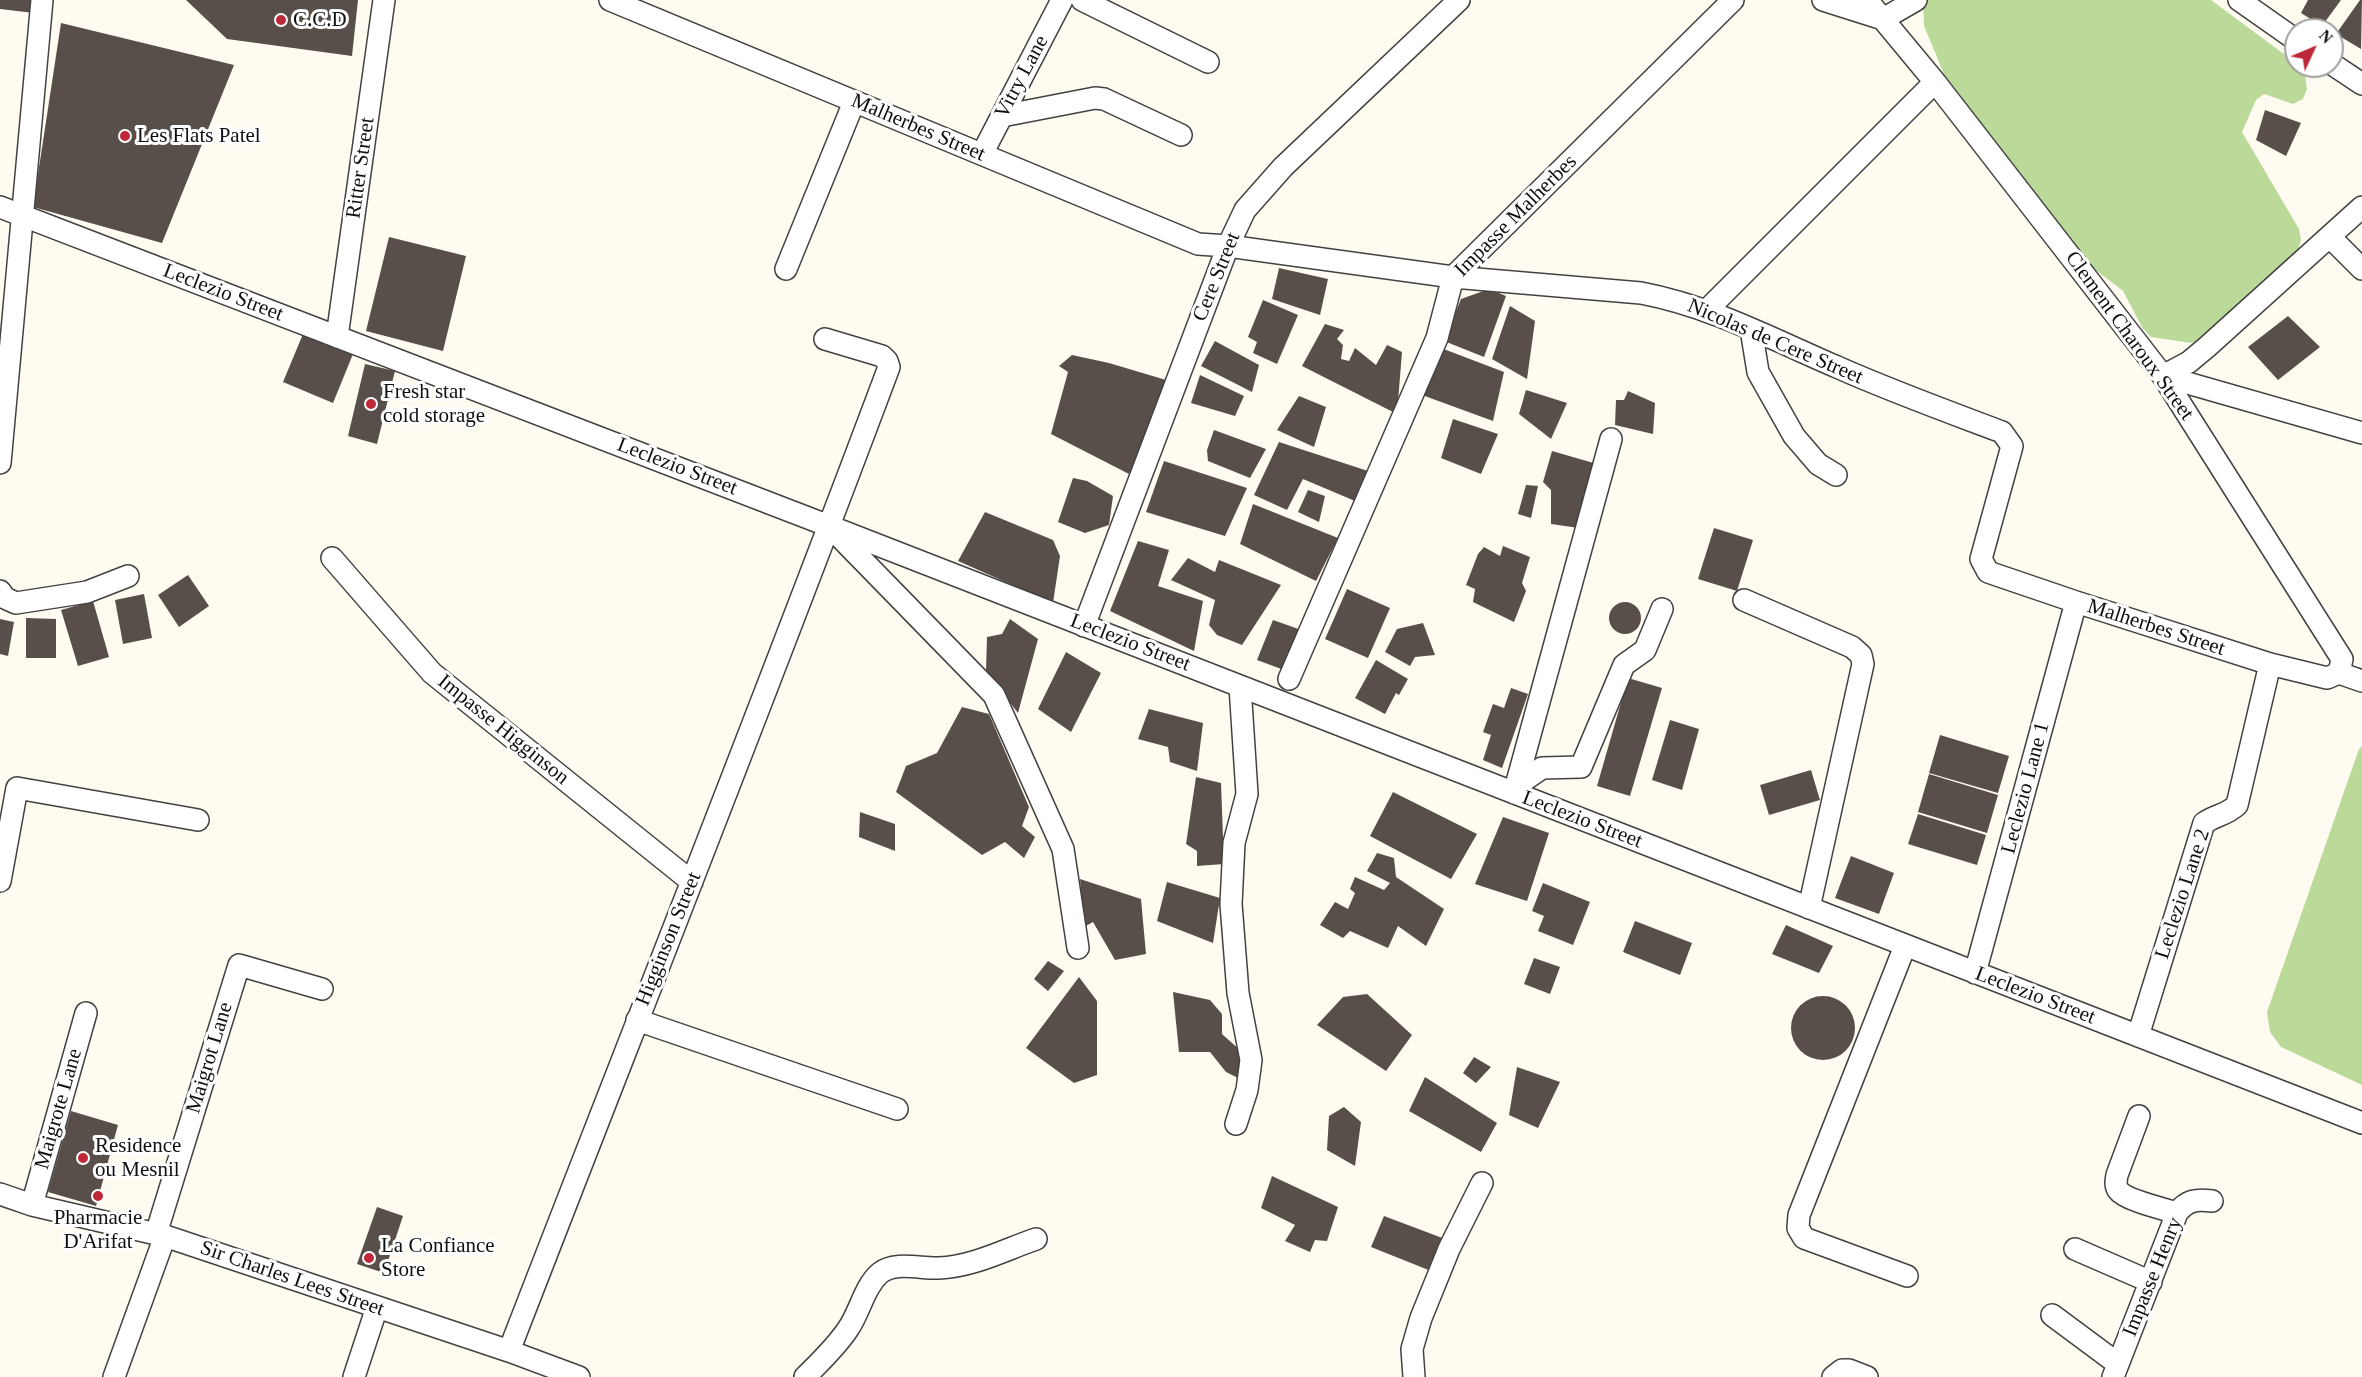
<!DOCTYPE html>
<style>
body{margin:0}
#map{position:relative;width:2362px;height:1377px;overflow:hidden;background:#fffbf1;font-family:Georgia,serif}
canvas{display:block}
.north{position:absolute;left:2284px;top:18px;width:60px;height:60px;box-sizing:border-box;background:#fff;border:2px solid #9f9f9f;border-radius:50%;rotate:46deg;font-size:16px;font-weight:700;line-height:24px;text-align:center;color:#0f0f0f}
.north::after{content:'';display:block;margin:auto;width:21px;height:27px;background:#be2839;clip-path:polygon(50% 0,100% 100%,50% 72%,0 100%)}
</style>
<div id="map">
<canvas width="2362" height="1377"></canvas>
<div class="north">N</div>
</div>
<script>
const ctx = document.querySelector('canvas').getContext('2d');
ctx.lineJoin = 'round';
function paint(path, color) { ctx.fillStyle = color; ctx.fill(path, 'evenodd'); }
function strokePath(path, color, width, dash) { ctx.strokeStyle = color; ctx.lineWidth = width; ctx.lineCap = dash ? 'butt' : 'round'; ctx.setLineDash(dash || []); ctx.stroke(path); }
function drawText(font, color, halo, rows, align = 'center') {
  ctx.font = font + ' Georgia,serif'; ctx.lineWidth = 6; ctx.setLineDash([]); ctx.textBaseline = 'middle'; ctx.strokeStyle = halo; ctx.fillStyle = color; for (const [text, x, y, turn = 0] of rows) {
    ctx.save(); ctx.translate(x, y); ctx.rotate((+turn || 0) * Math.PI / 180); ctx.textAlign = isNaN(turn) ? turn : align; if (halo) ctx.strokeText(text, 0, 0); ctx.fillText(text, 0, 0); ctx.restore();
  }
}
paint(new Path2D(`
 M1923,0H2211L2296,63V66L2304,69L2307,89L2303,99L2293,104L2264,94L2256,100L2242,132L2299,229L2301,240L2298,250L2272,283L2211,337L2191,343L2151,337L2143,329L2123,291L2097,271L2066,261L1957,105L1924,26Z
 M2362,746V1085L2281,1047L2270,1032L2267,1012L2359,749Z`), '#bbda9a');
paint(new Path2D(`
 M0,0H35L34,13L0,9Z
 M186,0H358L352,56L227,39Z
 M2308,0H2341L2322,26L2301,13Z
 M2360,0H2362L2361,49L2336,34Z
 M61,23L234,65L162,243L33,207Z
 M2265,110L2301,123L2286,156L2256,140Z
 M389,237L466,256L443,351L366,331Z
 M1279,268L1328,279L1320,315L1272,299Z
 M1489,289L1506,296L1484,357L1444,341L1461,299Z
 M1263,300L1298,315L1277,364L1253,353L1257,342L1248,337Z
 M1510,306L1535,321L1527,379L1492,359Z
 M2288,316L2320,347L2278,380L2248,347Z
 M1325,324L1344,330L1337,339L1343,345L1341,359L1349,361L1355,348L1376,365L1387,345L1402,352L1397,414L1302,366Z
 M303,334L353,354L333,403L283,382Z
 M1215,341L1259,365L1252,392L1201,366Z
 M1441,348L1504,372L1493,421L1422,395Z
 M1072,355L1109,363L1166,380L1131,475L1051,434L1068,372L1059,366Z
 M365,364L395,371L377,444L348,436Z
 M1200,375L1244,396L1235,416L1191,403Z
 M1526,390L1567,403L1551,439L1519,414Z
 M1628,391L1655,403L1653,434L1615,425L1616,400H1624Z
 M1299,396L1326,407L1314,447L1277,430Z
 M1453,419L1498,434L1481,474L1441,458Z
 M1214,430L1266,449L1250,478L1208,461L1207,450Z
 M1279,442L1368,471L1355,501L1303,479L1287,510L1254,495Z
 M1552,451L1597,464L1579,528L1551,524V490L1543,482Z
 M1164,461L1247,488L1225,536L1146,512Z
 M1073,478L1087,481L1113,496L1109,525L1085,533L1058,522Z
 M1526,485L1538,486L1531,518L1518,514Z
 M1308,490L1325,496L1319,522L1298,512Z
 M1253,504L1338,538L1316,581L1240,544Z
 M985,512L1053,540L1060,556L1053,603L958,561Z
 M1714,528L1753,540L1737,591L1698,579Z
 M1138,541L1169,550L1158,586L1203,601L1194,651L1110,611Z
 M1503,546L1530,557L1522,583L1526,591L1514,622L1473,602L1475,589L1466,585L1478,554L1484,547L1500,556Z
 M1188,558L1215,572L1219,560L1281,585L1242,645L1217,635L1209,625L1215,600L1171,580Z
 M188,575L209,606L179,627L158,595Z
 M1347,589L1390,608L1368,658L1325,639Z
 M144,594L152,638L123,644L115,600Z
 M93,601L109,657L78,666L61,610Z
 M1609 618a16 16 0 1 1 32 0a16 16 0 1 1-32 0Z
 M26,618L56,619V658H26Z
 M0,619L14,622L8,656L0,654Z
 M1010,619L1038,639L1018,713L986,671L987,637L1002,634Z
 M1273,620L1307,632L1284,670L1257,660Z
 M1423,623L1435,655L1415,657L1410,666L1385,652L1397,629Z
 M1066,652L1101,673L1071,732L1038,709Z
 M1376,660L1408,679L1399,695L1396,693L1385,714L1355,698Z
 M1628,678L1662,688L1630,796L1597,786Z
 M1511,688L1528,694L1502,768L1483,760L1491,735L1483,732L1493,704L1504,708Z
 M962,707L989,714L1029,807L1022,826L1035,837L1024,858L1005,842L982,855L896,792L906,766L937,753Z
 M1149,709L1203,723L1197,771L1170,762L1168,747L1138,739Z
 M1670,720L1699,729L1682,790L1652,780Z
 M1940,735L2009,756L1998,793L1929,773Z
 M1811,770L1820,800L1769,815L1760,785Z
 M1929,774L1998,795L1987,833L1918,812Z
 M1196,777L1221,783L1224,864L1197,866V851L1186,844Z
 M1393,792L1477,834L1451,879L1370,836Z
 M860,812L895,824V851L859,837Z
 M1918,814L1986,835L1977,865L1908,844Z
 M1503,817L1549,833L1527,901L1475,884Z
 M1377,853L1394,858L1396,877L1444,909L1426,946L1398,926L1388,948L1350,931L1343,938L1320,925L1335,902L1348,909L1355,893L1350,889L1355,877L1384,890L1390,883L1367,871Z
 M1851,856L1894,873L1879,914L1835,898Z
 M1080,879L1141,899L1146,954L1115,960L1093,922L1084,927Z
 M1167,882L1220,898L1213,943L1157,921Z
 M1543,883L1590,902L1573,945L1538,931L1544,916L1532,911Z
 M1635,921L1692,943L1680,975L1623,952Z
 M1786,925L1833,946L1819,973L1772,954Z
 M1534,958L1560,967L1550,994L1524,984Z
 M1048,961L1064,971L1048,991L1034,979Z
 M1079,977L1097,1001V1075L1074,1083L1026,1048Z
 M1173,992L1210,1000L1222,1014V1034L1241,1051L1246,1082L1226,1072L1210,1052H1179Z
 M1367,994L1412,1035L1386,1071L1317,1025L1343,997Z
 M1791 1028a32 32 0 1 1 64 0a32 32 0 1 1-64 0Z
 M1474,1057L1491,1067L1476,1083L1463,1073Z
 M1517,1067L1560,1082L1538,1128L1509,1115Z
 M1425,1077L1497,1123L1481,1152L1409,1111Z
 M1344,1107L1361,1122L1355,1166L1327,1150L1329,1116Z
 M71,1111L118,1125L96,1206L48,1192Z
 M1272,1176L1338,1207L1327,1241L1315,1240L1310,1252L1285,1241L1295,1225L1261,1208Z
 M377,1207L403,1216L384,1273L357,1264Z
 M1384,1216L1445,1239L1436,1273L1371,1247Z`), '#584f4b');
const minor = new Path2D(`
 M610,0L1198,244L1228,246L1453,277L1641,293C1710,306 1772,339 1837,367C1891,391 1946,411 2002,432L2012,446L1981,559L1988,572L2076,602L2270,664L2327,678L2339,673
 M1082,0L1208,62
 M1823,0L1883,19L1916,0
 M1867,0L1935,82L2163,376L2342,659L2339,673
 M2239,0L2296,40
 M2332,64L2362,84
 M1002,116L1095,98L1104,99L1181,135
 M982,154L1062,0
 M0,207L829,526L2362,1123
 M2330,237L2362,269
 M786,269L854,102
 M1707,310L1935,82
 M1751,329L1758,372L1794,436L1818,464L1836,475
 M337,337L384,0
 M2163,376L2189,362L2207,347L2362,207
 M2163,376L2362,433
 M0,463L42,0
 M834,531L994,695L1063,849L1078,948
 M332,558L432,673L692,882
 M0,591L5,598L16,603L87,592L128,576
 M1744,600L1852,647L1861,655L1863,664L1809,908
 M1084,626L1228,246L1245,210L1283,167L1459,0
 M2339,673L2362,681
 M1289,679L1437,338L1453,277L1733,0
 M1517,785L1542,768L1581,767L1624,665L1645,650L1662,609
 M1514,793L1611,439
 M0,881L17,788L198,820
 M1905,946L1799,1215L1798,1228L1804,1238L1907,1276
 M1975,973L2076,602
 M637,1020L897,1109
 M2138,1036L2204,823C2217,814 2225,816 2237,805L2270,664
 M2139,1116L2117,1175C2116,1180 2115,1185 2118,1190C2125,1200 2164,1209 2177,1213
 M1236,1124L1247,1090L1251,1060L1238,993L1231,904L1234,843L1247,794L1240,686
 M0,1194L32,1205L165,1236L509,1351L579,1377
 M32,1205L86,1013
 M156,1234L239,965L322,989
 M2075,1249L2151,1282
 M2052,1315L2118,1364
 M509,1351C636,1023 766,696 889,367L887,361L882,356L825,339
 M114,1377L165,1236
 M354,1377L377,1307
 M805,1377C820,1362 836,1347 848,1329C860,1312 864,1287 880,1273C895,1261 921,1269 939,1268C972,1267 1004,1250 1036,1239
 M1414,1377L1412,1349L1421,1318L1449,1249L1482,1183
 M1833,1377L1842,1370H1849L1867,1377
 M2113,1377L2177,1213C2187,1200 2196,1199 2212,1201`);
strokePath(minor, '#424242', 24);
strokePath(minor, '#fff', 21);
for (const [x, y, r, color] of [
 [281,20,6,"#be2839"],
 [125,136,6,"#be2839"],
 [371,404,6,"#be2839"],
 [83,1158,6,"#be2839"],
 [98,1196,6,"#be2839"],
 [369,1258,6,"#be2839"]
]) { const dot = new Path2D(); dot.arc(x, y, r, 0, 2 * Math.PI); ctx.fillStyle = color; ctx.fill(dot); strokePath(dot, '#fff', 2); }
drawText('21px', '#0f0f0f', '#fff', [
 ["C.C.D",293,20],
 ["Les Flats Patel",137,136],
 ["Fresh star",383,392],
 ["cold storage",383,416],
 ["Residence",95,1146],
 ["ou Mesnil",95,1170],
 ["Pharmacie",98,1218,"center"],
 ["D'Arifat",98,1242,"center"],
 ["La Confiance",381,1246],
 ["Store",381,1270]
], 'left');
drawText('21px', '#0f0f0f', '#fff', [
 ["Vitry Lane",1022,77,-62],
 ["Malherbes Street",918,128,23],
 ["Ritter Street",361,168,-82],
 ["Impasse Malherbes",1516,216,-45],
 ["Cere Street",1217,277,-68],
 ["Leclezio Street",223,293,21],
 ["Clement Charoux Street",2129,336,54],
 ["Nicolas de Cere Street",1775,342,23],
 ["Leclezio Street",677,467,21],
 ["Malherbes Street",2156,628,18],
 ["Leclezio Street",1130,643,21],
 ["Impasse Higginson",503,730,39],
 ["Leclezio Lane 1",2026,788,-75],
 ["Leclezio Street",1582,820,21],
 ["Leclezio Lane 2",2183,894,-72],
 ["Higginson Street",669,939,-68],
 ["Leclezio Street",2035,996,21],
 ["Maigrot Lane",210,1058,-73],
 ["Maigrote Lane",59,1109,-74],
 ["Impasse Henry",2153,1277,-68],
 ["Sir Charles Lees Street",292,1279,19]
]);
</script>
